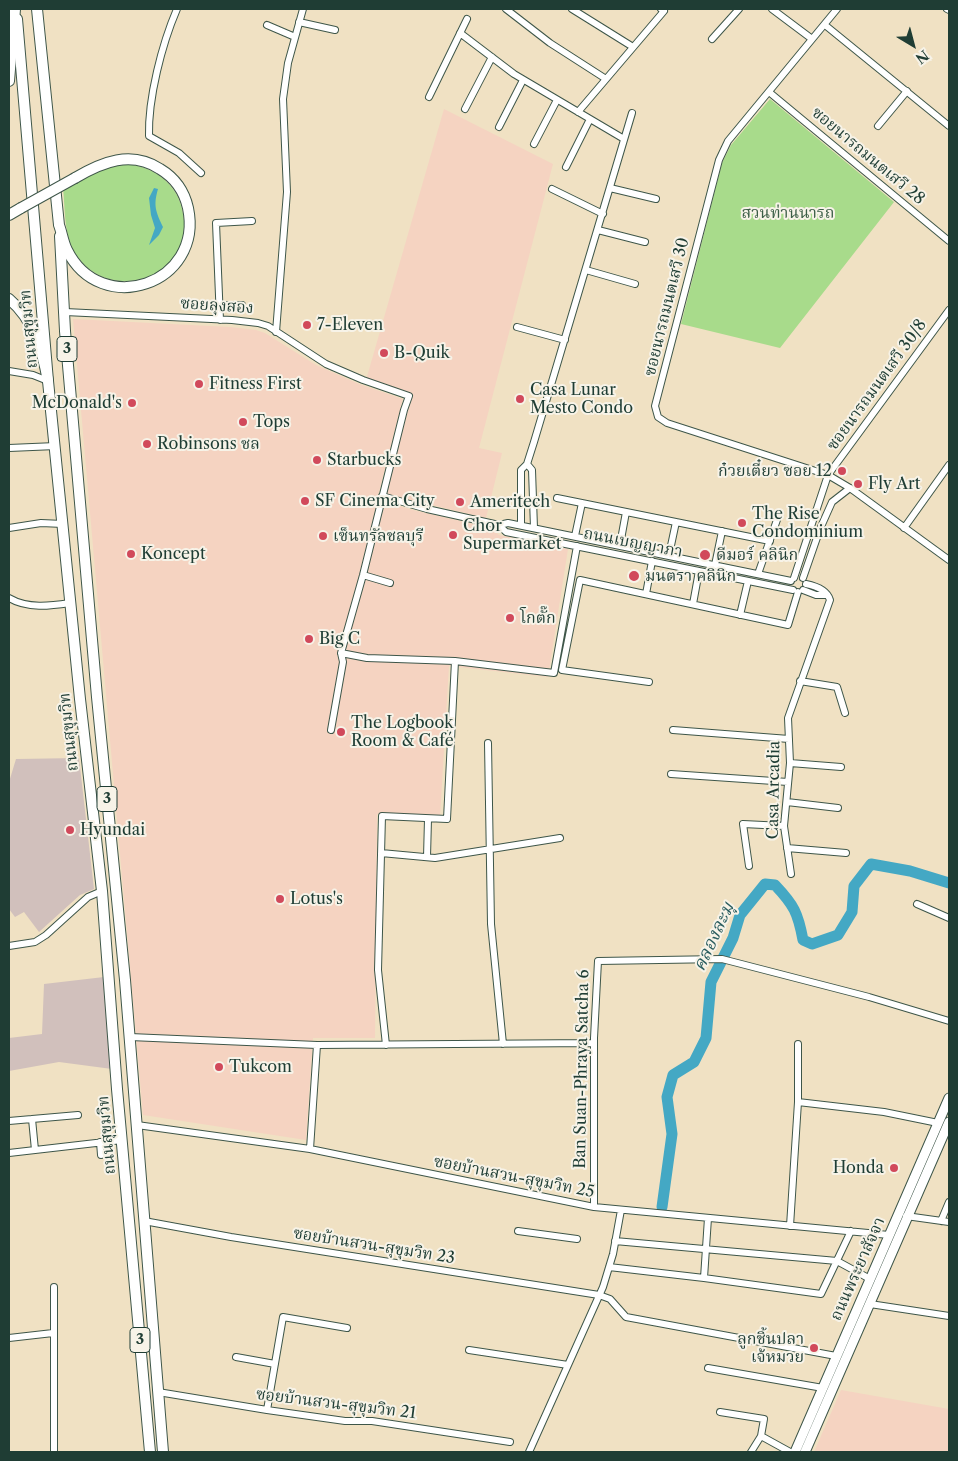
<!DOCTYPE html>
<meta charset="utf-8">
<style>
body{margin:0}
#map{position:relative;width:958px;height:1461px;overflow:hidden;background:#f0e1c3;font-family:"Libre Caslon Text",serif}
canvas{display:block}
.frame{position:absolute;inset:0;border:10px solid #1f3d34;pointer-events:none}
.north{position:absolute;left:888px;top:20px;width:50px;height:50px;-webkit-text-stroke:4px #f7f3e8;paint-order:stroke;rotate:143deg;font-size:14px;font-weight:700;line-height:20px;text-align:center;color:#1f3d34}
.north::after{content:'';display:block;margin:auto;width:18px;height:22px;background:#1f3d34;clip-path:polygon(50% 0,100% 100%,50% 72%,0 100%)}
</style>
<div id="map">
<canvas width="958" height="1461"></canvas>
<div class="frame"></div>
<div class="north">N</div>
</div>
<script>
const ctx = document.querySelector('canvas').getContext('2d');
ctx.lineJoin = 'round';
function paint(path, color) { ctx.fillStyle = color; ctx.fill(path, 'evenodd'); }
function strokePath(path, color, width, dash) { ctx.strokeStyle = color; ctx.lineWidth = width; ctx.lineCap = dash ? 'butt' : 'round'; ctx.setLineDash(dash || []); ctx.stroke(path); }
function drawText(font, color, halo, rows, align = 'center') {
  ctx.font = font + ' "Libre Caslon Text","Noto Serif Thai",serif'; ctx.lineWidth = 4; ctx.setLineDash([]); ctx.textBaseline = 'middle'; ctx.strokeStyle = halo; ctx.fillStyle = color; for (const [text, x, y, turn = 0] of rows) {
    ctx.save(); ctx.translate(x, y); ctx.rotate((+turn || 0) * Math.PI / 180); ctx.textAlign = isNaN(turn) ? turn : align; if (halo) ctx.strokeText(text, 0, 0); ctx.fillText(text, 0, 0); ctx.restore();
  }
}
paint(new Path2D(`
 M444,109L553,164L479,448L502,453L486,518L386,494L411,396L366,380Z
 M73,319L230,327L256,330L265,333L316,365L359,384L403,399L377,500L417,511L491,528L499,535L568,549L548,677L449,666L440,817L377,814L375,1038H313L306,1140L143,1115Z
 M841,1390L949,1409V1452H814Z`), '#f5d3c1');
paint(new Path2D(`
 M79,758L94,889L80,895L39,932L24,912L15,917L9,909V782L16,759Z
 M104,977L112,1069L59,1062L9,1071V1038L42,1034L44,984Z`), '#d1c0bc');
paint(new Path2D(`
 M770,99L894,202L780,348L681,324L722,163L731,145Z
 M128,164C147,167 162,174 173,189C180,198 183,210 184,221C187,287 96,304 71,245C64,228 65,207 63,188L105,168Z`), '#a8db8b');
paint(new Path2D(`
 M154,188L158,189C153,206 156,212 163,227L159,235L149,245L155,228L151,215L149,198Z`), '#44a8c4');
strokePath(new Path2D(`
 M662,1207L672,1134L667,1097L673,1075L694,1062L706,1038L711,982L733,938L740,915L765,884L775,885C794,905 798,913 803,940L812,944L838,935L852,912L854,886L871,864L910,871L949,883`), '#44a8c4', 11);
const minor = new Path2D(`
 M177,9C162,44 148,98 149,136L179,153L201,173
 M506,9L550,43L606,79
 M572,9L633,47
 M772,9L812,39
 M837,9L728,141L719,160L655,406L658,417L667,423L828,475L850,488L949,560
 M947,9L949,10
 M299,22L335,30
 M267,25L295,37
 M825,25L949,126
 M460,33L514,74L624,139
 M712,39L739,9
 M769,92L949,241
 M429,97L467,19
 M465,109L492,57
 M578,112L664,11L661,9
 M878,126L907,91
 M499,127L523,80
 M534,144L557,100
 M566,167L590,119
 M610,188L656,199
 M552,189L603,214
 M598,230L645,242
 M586,270L635,284
 M220,305H242
 M65,312L232,320L258,323L268,326L326,364L363,380L409,396L404,410L363,575L341,653L343,662L331,730
 M220,320L216,223L252,221
 M517,327L565,340
 M276,332L287,192L283,99L288,63L303,9
 M9,371L33,375L48,381
 M9,448L56,446
 M527,464L532,470L534,528
 M382,496L427,509L499,525L508,523L791,581
 M557,498L770,541
 M499,525L506,532L793,590
 M521,525V470L527,464L534,442L632,113
 M9,528L41,523L63,524
 M904,528L949,465
 M575,536L582,503
 M620,545L626,512
 M669,555L676,522
 M715,565L722,531
 M758,574L778,517
 M363,575L390,583
 M794,578L828,475L949,310
 M803,578L820,529L832,502L850,488
 M803,590L816,595H826
 M646,594L652,561
 M9,598C28,609 50,606 70,603
 M693,604L699,571
 M740,615L748,581
 M341,653L367,658L455,661L554,673L577,546
 M800,681L837,687L845,713
 M649,682L562,670L580,580L788,625L798,592
 M673,730L789,739
 M488,743L491,924L503,1044
 M790,763L841,767
 M671,774L788,782
 M787,802L838,808
 M787,848L846,853
 M381,853L435,858L560,838
 M427,857L428,819
 M749,866L743,824L784,826
 M791,874L784,826L790,763L788,718L830,600C827,590 816,586 806,584
 M917,904L949,918
 M9,946L35,942L46,935L88,897L102,891
 M130,1037L317,1045L594,1043
 M386,1045L378,970L382,816L447,819L455,661
 M798,1102L884,1112L938,1123
 M32,1119L35,1150
 M9,1121L78,1115
 M137,1125L310,1149L594,1207L889,1235
 M100,1142L101,1155
 M310,1149L317,1045
 M9,1153L122,1140
 M594,1207V1038L598,961L722,959L869,997L949,1021
 M906,1216L949,1222
 M144,1221L231,1237L599,1295L610,1299L626,1317L836,1356
 M941,1221L949,1202
 M790,1226L798,1102V1044
 M518,1231L577,1239
 M615,1241L837,1261L870,1279
 M609,1267L704,1278L821,1294L851,1231
 M704,1278L708,1218
 M54,1287V1452
 M870,1304L949,1316
 M9,1338L53,1333
 M469,1350L568,1365
 M236,1357L275,1364
 M708,1368L823,1388
 M158,1392L267,1410L345,1421H372L510,1442
 M267,1410L283,1317L347,1328
 M720,1412L764,1419L761,1436L751,1452
 M761,1436L790,1452
 M529,1452L603,1287L613,1254L621,1210`);
const secondary = new Path2D(`
 M795,1452L949,1098
 M805,1452L949,1122`);
const primary = new Path2D(`
 M17,19L48,381L80,699L102,891L117,1089L150,1452
 M60,236L65,331L97,697L125,980L163,1452`);
const trunk = new Path2D(`
 M37,9L59,225C62,233 63,242 67,250C101,319 204,284 188,208C184,190 175,178 160,169C131,150 102,162 75,178
 M9,81L15,9
 M9,215L21,208
 M9,299C34,320 42,349 48,381`);
strokePath(minor, '#3e5649', 8);
strokePath(secondary, '#3e5649', 11);
strokePath(primary, '#3e5649', 12);
strokePath(trunk, '#3e5649', 12);
strokePath(minor, '#fff', 6);
strokePath(secondary, '#fff', 9);
strokePath(primary, '#fff', 10);
strokePath(trunk, '#fff', 10);
const trunkBridge = new Path2D(`
 M21,208L75,178`);
strokePath(trunkBridge, '#3e5649', 12, []);
strokePath(trunkBridge, '#fff', 10);
for (const [x, y, r, color] of [
 [307,325,5,"#d1495b"],
 [384,353,5,"#d1495b"],
 [199,384,5,"#d1495b"],
 [520,399,5,"#d1495b"],
 [132,403,5,"#d1495b"],
 [243,422,5,"#d1495b"],
 [147,444,5,"#d1495b"],
 [317,460,5,"#d1495b"],
 [842,471,5,"#d1495b"],
 [858,484,5,"#d1495b"],
 [305,501,5,"#d1495b"],
 [460,502,5,"#d1495b"],
 [742,523,5,"#d1495b"],
 [453,535,5,"#d1495b"],
 [323,536,5,"#d1495b"],
 [131,554,5,"#d1495b"],
 [705,555,6,"#d1495b"],
 [634,576,6,"#d1495b"],
 [510,618,5,"#d1495b"],
 [309,639,5,"#d1495b"],
 [341,732,5,"#d1495b"],
 [70,830,5,"#d1495b"],
 [280,899,5,"#d1495b"],
 [219,1067,5,"#d1495b"],
 [894,1168,5,"#d1495b"],
 [814,1348,5,"#d1495b"]
]) { const dot = new Path2D(); dot.arc(x, y, r, 0, 2 * Math.PI); ctx.fillStyle = color; ctx.fill(dot); strokePath(dot, '#f7f3e8', 2); }
for (const [x, y, w] of [
 [67,349,20],
 [107,799,20],
 [140,1340,20]
]) { const box = new Path2D(); box.roundRect(x - w / 2, y - 12.5, w, 25, 4); ctx.fillStyle = '#f7f3e8'; ctx.fill(box); strokePath(box, '#1f3d34', 1); }
drawText('bold 15px', '#1f3d34', null, [
 ["3",67,349],
 ["3",107,799],
 ["3",140,1340]
]);
drawText('16px', '#1f3d34', '#f7f3e8', [
 ["ซอยนารถมนตเสวี 28",868,156,40],
 ["ซอยลุงสอง",217,306,4],
 ["ซอยนารถมนตเสวี 30",667,307,-76],
 ["ถนนสุขุมวิท",29,329,-95],
 ["ซอยนารถมนตเสวี 30/8",877,385,-54],
 ["ถนนเบญญาภา",633,543,11],
 ["ถนนสุขุมวิท",69,732,-96],
 ["Casa Arcadia",774,790,-89],
 ["Ban Suan-Phraya Satcha 6",582,1069,-89],
 ["ถนนสุขุมวิท",107,1135,-95],
 ["ซอยบ้านสวน-สุขุมวิท 25",514,1177,11],
 ["ซอยบ้านสวน-สุขุมวิท 23",374,1246,9],
 ["ถนนพระยาสัจจา",858,1269,-66],
 ["ซอยบ้านสวน-สุขุมวิท 21",336,1404,7]
]);
drawText('16px', '#3a5d45', '#f7f3e8', [
 ["สวนท่านนารถ",788,213]
]);
drawText('16px', '#1f3d34', '#f7f3e8', [
 ["7-Eleven",317,325],
 ["B-Quik",394,353],
 ["Fitness First",209,384],
 ["Casa Lunar",530,390],
 ["Mesto Condo",530,408],
 ["McDonald's",122,403,"right"],
 ["Tops",253,422],
 ["Robinsons ชล",157,444],
 ["Starbucks",327,460],
 ["ก๋วยเตี๋ยว ซอย 12",832,471,"right"],
 ["Fly Art",868,484],
 ["SF Cinema City",315,501],
 ["Ameritech",470,502],
 ["The Rise",752,514],
 ["Condominium",752,532],
 ["Chor",463,526],
 ["Supermarket",463,544],
 ["เซ็นทรัลชลบุรี",333,536],
 ["Koncept",141,554],
 ["ดีมอร์ คลินิก",716,555],
 ["มนตรา คลินิก",645,576],
 ["โกตั๊ก",520,618],
 ["Big C",319,639],
 ["The Logbook",351,723],
 ["Room & Café",351,741],
 ["Hyundai",80,830],
 ["Lotus's",290,899],
 ["Tukcom",229,1067],
 ["Honda",884,1168,"right"],
 ["ลูกชิ้นปลา",804,1339,"right"],
 ["เจ้หมวย",804,1357,"right"]
], 'left');
drawText('italic 18px', '#2a5d5f', '#f7f3e8', [
 ["คลองละมุ",714,937,-65]
]);
</script>
